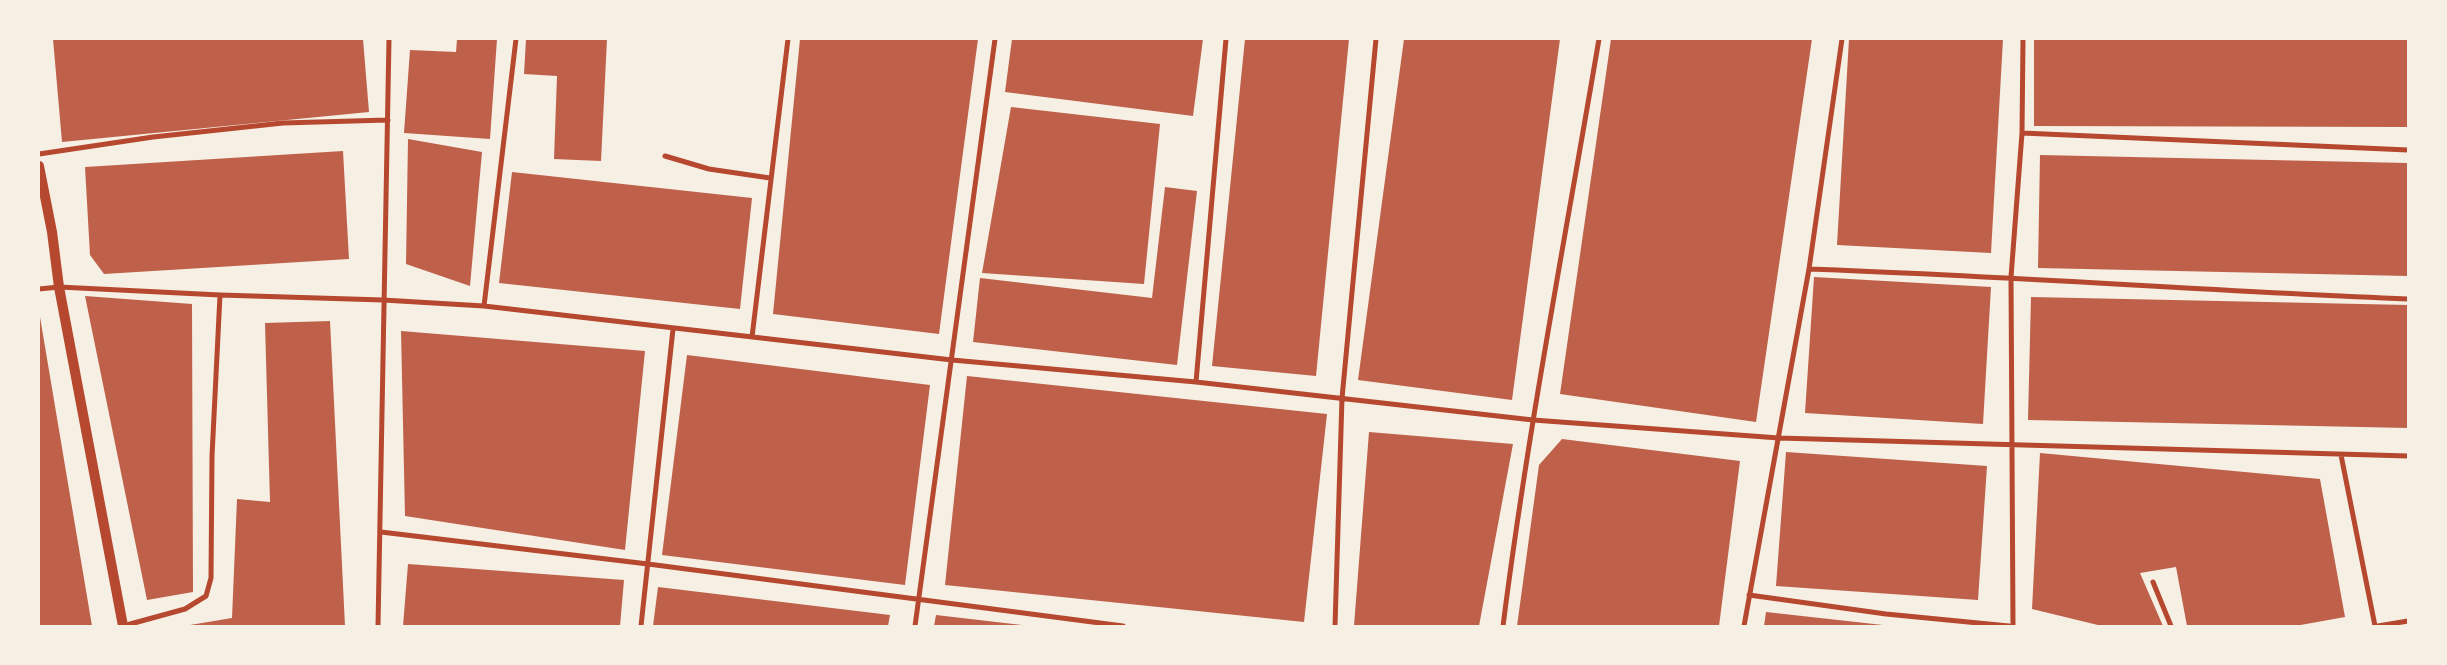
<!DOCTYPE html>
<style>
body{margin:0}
#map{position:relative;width:2447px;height:665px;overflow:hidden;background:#f6efe4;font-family:Arial,sans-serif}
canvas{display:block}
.frame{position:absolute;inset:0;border:40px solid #f6efe4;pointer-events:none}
</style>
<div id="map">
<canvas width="2447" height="665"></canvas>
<div class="frame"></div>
</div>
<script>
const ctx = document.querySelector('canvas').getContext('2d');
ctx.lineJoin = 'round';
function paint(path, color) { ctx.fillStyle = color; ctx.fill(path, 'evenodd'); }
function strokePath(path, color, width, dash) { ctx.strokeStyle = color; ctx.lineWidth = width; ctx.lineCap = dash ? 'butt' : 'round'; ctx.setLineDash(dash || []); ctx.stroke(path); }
paint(new Path2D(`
 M53,39H363L369,112L62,142Z
 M457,39H497L490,139L404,133L410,50L456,52Z
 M526,39H607L601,161L554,159L557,76L524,74Z
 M800,39H978L939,334L773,314Z
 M1012,39H1203L1193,116L1005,92Z
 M1245,39H1349L1316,376L1212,366Z
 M1404,39H1560L1512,400L1358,380Z
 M1611,39H1812L1756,422L1560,394Z
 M1849,39H2003L1991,253L1837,245Z
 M2034,39H2408V127L2034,126Z
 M1011,107L1160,124L1144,284L982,273Z
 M408,139L482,152L470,286L406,264Z
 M343,151L349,259L104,274L90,255L85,167Z
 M2040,155L2408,163V276L2038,268Z
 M512,172L752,198L740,309L499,283Z
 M1165,187L1197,191L1177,365L973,342L980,278L1152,298Z
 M1814,277L1991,287L1983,424L1805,413Z
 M85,296L192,304L193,592L147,600Z
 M2031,297L2408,305V428L2028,420Z
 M39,317H40L92,626H39Z
 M330,321L345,626H184L232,618L237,499L270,502L265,323Z
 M401,331L645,351L625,550L405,516Z
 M687,355L930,385L905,585L662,555Z
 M967,376L1327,414L1304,622L945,585Z
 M1369,432L1513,444L1479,626H1354Z
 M1562,439L1740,461L1719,626H1517L1539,465Z
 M1786,452L1987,466L1978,600L1776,586Z
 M2040,453L2320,479L2345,617L2295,626H2187L2176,567L2140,573L2163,626H2102L2032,609Z
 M408,564L624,580L620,626H403Z
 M658,587L890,615L888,626H653Z
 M1766,612L1883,625V626H1764Z
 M936,615L1022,625V626H934Z`), '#bf614a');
strokePath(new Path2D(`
 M2022,133L2408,150
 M39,154L153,137L283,123L388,120
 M665,156L709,169L770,178
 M1809,269C2009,276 2208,291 2408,299
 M39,289L59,287L220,295L383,300L484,306L952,360L1196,382L1533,420L1779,438L2408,456
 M484,306L516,39
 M752,337L788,39
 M1196,382L1226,39
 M2341,455L2375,626
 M381,532L648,564L1123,626
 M2153,582L2171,626
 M1749,595L1886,614L2009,626
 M123,626L185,609L206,596L211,578L212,456L220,295
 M378,626L389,39
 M641,626L673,329
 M915,626L995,39
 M1335,626L1342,398L1376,39
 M1503,626C1528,429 1566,234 1599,39
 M1744,626L1809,269L1842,39
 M2013,626L2011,277L2022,133L2023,39
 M2378,626L2408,621`), '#b5482f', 5);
strokePath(new Path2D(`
 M39,166L52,232L59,287L123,626`), '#b5482f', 10);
</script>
